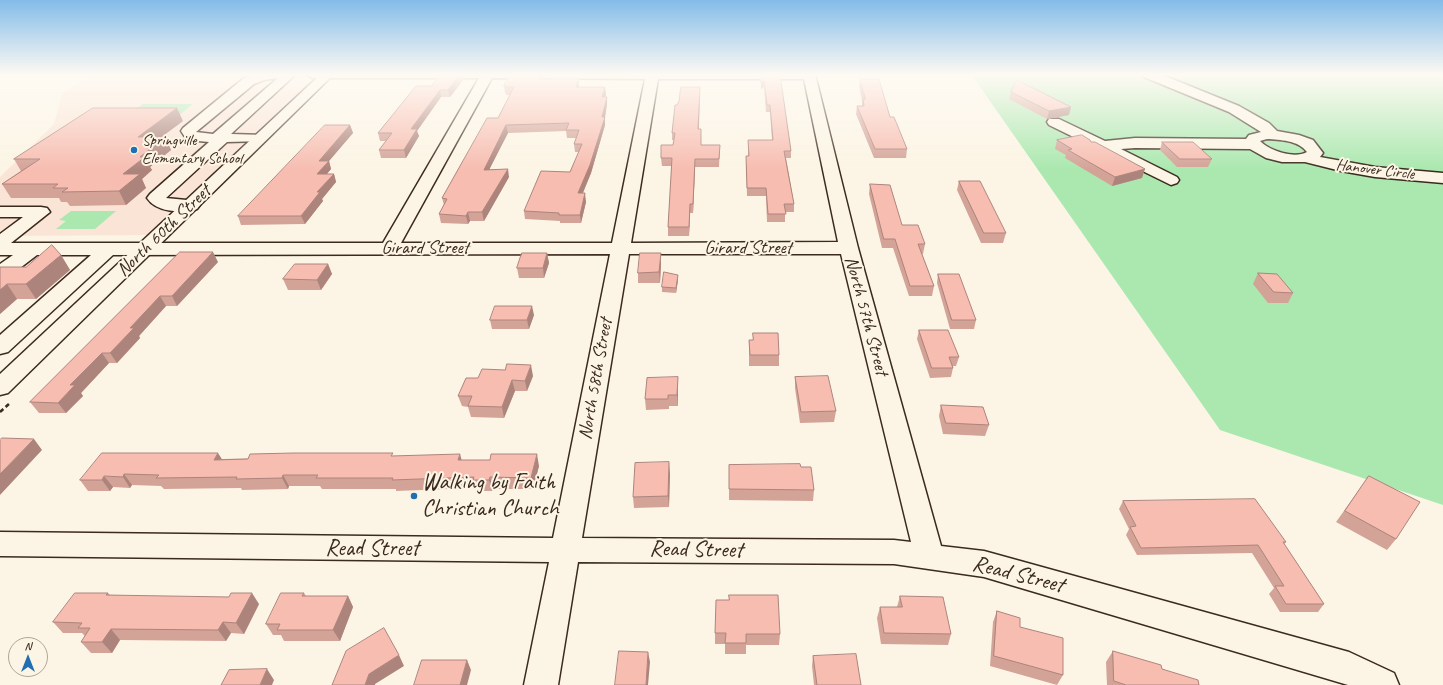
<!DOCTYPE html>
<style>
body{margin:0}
#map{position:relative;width:1443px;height:685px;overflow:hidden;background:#fcf5e5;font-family:Caveat,sans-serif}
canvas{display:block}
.north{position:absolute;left:8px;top:637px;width:40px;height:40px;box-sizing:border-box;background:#fcf5e5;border:1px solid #afa495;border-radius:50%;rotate:0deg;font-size:11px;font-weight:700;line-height:16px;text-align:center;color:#3b2a1e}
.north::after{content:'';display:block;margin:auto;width:14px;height:18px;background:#1f6fb2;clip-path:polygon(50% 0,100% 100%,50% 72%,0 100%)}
</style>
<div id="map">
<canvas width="1443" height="685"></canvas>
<div class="north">N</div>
</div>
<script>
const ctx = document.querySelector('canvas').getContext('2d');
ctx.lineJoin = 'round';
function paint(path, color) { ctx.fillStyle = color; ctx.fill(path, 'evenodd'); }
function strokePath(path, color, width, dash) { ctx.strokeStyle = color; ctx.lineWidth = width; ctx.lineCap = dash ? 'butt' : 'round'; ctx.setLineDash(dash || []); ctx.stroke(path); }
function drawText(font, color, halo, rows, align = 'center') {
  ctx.font = font + ' Caveat,sans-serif'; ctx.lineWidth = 4; ctx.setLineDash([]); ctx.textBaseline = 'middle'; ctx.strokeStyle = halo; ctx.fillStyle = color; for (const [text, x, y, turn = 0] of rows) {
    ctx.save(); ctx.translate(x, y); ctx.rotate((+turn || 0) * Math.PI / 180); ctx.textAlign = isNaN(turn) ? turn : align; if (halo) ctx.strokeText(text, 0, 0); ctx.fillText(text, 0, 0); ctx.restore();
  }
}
paint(new Path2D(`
 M94,74H322L151,235L0,236V177L54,124L62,93Z`), '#fae4d5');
paint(new Path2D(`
 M971,74H1443V505L1220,430Z
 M143,104H193L177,117H125Z
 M71,211H116L95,229H56L66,221L59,220Z`), '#aae8af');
const minor = new Path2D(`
 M256,74H296L231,134L265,135L267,138L265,141L227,142L166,198L197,201L200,205L197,209C181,213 157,213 147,198L150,194L209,142L187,140L181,131L183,128L244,78ZM278,78L213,134L196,132L254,84L264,80Z
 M306,74H815L858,248L941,546L984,551L1349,652L1394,673L1399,685H1348L984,577L894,564L578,562L558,685H524L549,562L0,556V532L553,538L610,254L113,255L8,352L0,354V335L91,255H37L7,278L0,280V264L13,255H0V234L23,217H0V207H41L47,208L50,212L11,243H383L479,78H312ZM492,78L645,79L612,243H401ZM658,79H804L838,242L631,243ZM629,254H841L911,542L894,540L582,538Z
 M1143,74H1160L1239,106L1269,123L1277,131L1299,135L1313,140L1323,153L1320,157L1375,167L1443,173V183L1375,177L1341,171L1305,162H1282L1266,158L1250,149L1135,148L1121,149L1177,177L1179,180L1177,183L1171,185L1049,125L1047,122L1049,119H1059L1105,141L1135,138L1246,139L1249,135L1261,132L1229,112L1144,77ZM1267,139C1280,140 1298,140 1307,152C1294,159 1270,151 1260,141Z`);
const major = new Path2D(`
 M321,74H334L8,393L0,395V374Z`);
strokePath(minor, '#3b2a1e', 3);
strokePath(major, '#3b2a1e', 3);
strokePath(new Path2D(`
 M0,412L10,403`), '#3b2a1e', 2.5, [4.5, 3]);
paint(minor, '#fcf5e5');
paint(major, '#fcf5e5');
paint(new Path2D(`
 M441,74H462L463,80L450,97H441L417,131L419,136L406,158H381L379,150L386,141H380L378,133L431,86Z
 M760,74L791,151V158H786L794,204V212H785V222H767L766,196H747L746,163V156H748V140H772L770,112H766L764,87L761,89Z
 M543,79H579V87L606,94L605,97H607V104L605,117V125L591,173L583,193L586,202L581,223H560V221L525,219L524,211L570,172L579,152H575L574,144L576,138H567L566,131L508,133L489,169L509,177L484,221H470L468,224L441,223L439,214L444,205L442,198L498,118L510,95H506V93H505L504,86Z
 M860,79L890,117L907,149L906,158H874L856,114L857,106H862V101L859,86Z
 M1011,92L1069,115L1047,119L1009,99Z
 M700,94L699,129L701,137V145H720L719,167H695L693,213H690L689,236H668V227L672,166H662L661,158L673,145L674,140H672V133Z
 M183,121L161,137H165L171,150L150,167L152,170L142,179L146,188L126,205L70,206L67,202H61L59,198H11L2,184L21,171L14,159Z
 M350,125L353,133L329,161L331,169L327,174H334L336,182L322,199L323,201L305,224L241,225L238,216Z
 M1057,140L1091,142L1142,178L1112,186L1065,158L1066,155L1055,149Z
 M1162,142L1212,159L1208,167H1177L1160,150Z
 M959,181L1006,233L1003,243H981L957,190Z
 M870,184L902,225L925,244L923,254H922L934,286L932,296H909L893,248H882L869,194Z
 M180,252L218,262L177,306H166L139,336L140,338L117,363H109L81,393L83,396L66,413H39L30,402Z
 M547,253L549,263L544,278H519L517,268Z
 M61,255L70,270L36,299H17L0,314V267H26Z
 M661,263L660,283H638V273Z
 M328,264L332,274L321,290H288L283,279Z
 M1258,273L1293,293L1288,303H1268L1253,284Z
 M938,274L976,320L974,329H950L937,283Z
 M678,275V280L676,293L662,292V287Z
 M534,315L529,329H492L490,320Z
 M919,330L959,357L956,366H953V368L951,377L930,378L917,339Z
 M753,333L779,355V366H749V340H753Z
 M533,376L527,391H515L504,418L471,417L468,407L462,406L458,396L478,378Z
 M795,377L836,411L834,422L800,423L795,388Z
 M678,388V406H669V409L646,410L645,399Z
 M941,405L989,425L985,436L943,434L939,416Z
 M394,456L462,460L539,466L533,489H493L492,491H476L475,488L396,491V489H322L320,486H289L288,489L242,490L241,488L164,489L161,486L132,485L130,488L113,487L110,491H88L80,480L222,459Z
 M729,465L801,467L814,490L813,501L729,500Z
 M670,473L669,507L634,508L633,497Z
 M1369,476L1396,539L1387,550L1336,522Z
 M1123,501L1286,542L1284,544L1324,604L1318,612H1280L1269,594L1274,588L1252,553L1137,555L1126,535L1129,529L1119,509Z
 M108,593L110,595L259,604L244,634L231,633L226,641L120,640L112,653H91L81,642L85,636L82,633H63L53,622Z
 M304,593L306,596H348L353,607L340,641H284L281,635H273L266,624Z
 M900,596L951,634L948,645L881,644L877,618L880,607H897Z
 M997,611L1020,627L1063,675L1057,685L990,666L993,622Z
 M715,633L780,634L779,645H746V654H725V644H715Z
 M1113,651L1162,669L1199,685H1107L1106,662Z
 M813,656L861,685H814L812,666Z`), '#d4a398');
paint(new Path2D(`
 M460,74H462L463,80L450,97L448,90Z
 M541,74H542L543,80L539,79Z
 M579,79V86L576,94V87Z
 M764,81V87L761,89V82Z
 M605,87L606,94L603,104L602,97Z
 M700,87V94L698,137V129Z
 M440,90L441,97L417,131L419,136L406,158L404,150L411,129Z
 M607,97V104L605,117V125L591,173L579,202L578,193L602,117Z
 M1071,107L1069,115L1047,119L1049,111Z
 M177,108L183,121L144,150L138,137Z
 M350,125L353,133L329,161L331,169L320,182L317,174L319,161Z
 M506,125L508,133L485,178L484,170Z
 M165,137L171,150L150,167L152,170L142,179L146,188L126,205L119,191L123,174L140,157Z
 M695,159V167L693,213V204Z
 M508,169L509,177L484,221L482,212Z
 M1145,169L1142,178L1112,186L1115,177Z
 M334,174L336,182L322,199L323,201L305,224L301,216L317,192Z
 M585,193L586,202L581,223L580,215Z
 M690,204V213L689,236V227Z
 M468,212L470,221L468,224L466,216Z
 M213,252L218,262L177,306L172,296Z
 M547,253L549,263L544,278L543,268Z
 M661,253V263L660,283L659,272Z
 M61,255L70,270L36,299L26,284Z
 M328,264L332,274L321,290L317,280Z
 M678,275V280L676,293V288Z
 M7,284L17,299L0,314V290Z
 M160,296L166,306L139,336L140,338L117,363L110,353L130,328Z
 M532,306L534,315L529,329L527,320Z
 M102,353L109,363L81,393L83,396L66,413L58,403L70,385Z
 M531,365L533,376L527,391L525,381Z
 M678,377V406L677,395Z
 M512,380L515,391L504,418L502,407Z
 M34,439L42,450L0,495V474Z
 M218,453L225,464L214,460Z
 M460,454L463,465L458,460Z
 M537,454L539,466L533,489L531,478Z
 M669,462L670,473L669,507L668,496Z
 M124,474L132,485L130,488L123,477Z
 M283,475L289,486L288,489L282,478Z
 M104,476L113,487L110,491L102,480Z
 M490,477L493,489L492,491L489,480Z
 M252,593L259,604L244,634L236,623Z
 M348,596L353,607L340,641L333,630Z
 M223,622L231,633L226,641L218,630Z
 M111,629L120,640L112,653L102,642Z
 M648,652L650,662L648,685H646Z
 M399,655L404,666L375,684V685H365L369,674Z
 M467,660L471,670L467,685H460Z
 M267,669L274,680L272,685H260Z`), '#ad847c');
const building = new Path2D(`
 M441,74H460L448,90H440L411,129H417L404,150H379L392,133H378L416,86H431Z
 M510,74H541L539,79H579L576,87H605L602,97H607L602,117H605L590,165L578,193H585L580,215H559V213L524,211L541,171L570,172L582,144H574L579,130H566L569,123L506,125L484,170L508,169L482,212H468L466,216L439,214L447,199L442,198L487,118H498L514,87H505L506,86H504Z
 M760,74H780L791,151H784L794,204H784L786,214H768L766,188H747L746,156H749L748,140H773L770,105H767L764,81L761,82Z
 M860,79H879L890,117H894L907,149H875L857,106H864L863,99H865Z
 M1017,80L1071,107L1049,111L1011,92Z
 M681,87H700L698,129H701V145H720L719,159H695L693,204H690L689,227H668L672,158H661V145H673L675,133H672L675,105H677L679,101Z
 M93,108H177L138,137H165L140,157H145L123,174H140L119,191L62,192L68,188H53L58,184H2L40,159H14Z
 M325,125H350L319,161H329L317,174H334L317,192H320L301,216H238Z
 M1082,135L1090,140L1091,142H1095L1145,169L1115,177L1068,150L1072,149L1057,140Z
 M1162,142H1193L1212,159H1180Z
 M959,181H980L1006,233H984Z
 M870,184L890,185L902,225H918L925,244H918L934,286H910L895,239H884Z
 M52,245L61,255L26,284H7L0,290V267H26Z
 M180,252H213L172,296H160L130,328H134L110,353H102L70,385H75L58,403L30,402Z
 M522,253H547L543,268H517Z
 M640,253H661L659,272L638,273Z
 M295,264H328L317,280L283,279Z
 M664,272L678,275L676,288L662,287Z
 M1258,273L1277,274L1293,293L1274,292Z
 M938,274H959L976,320H952Z
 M495,306H532L527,320H490Z
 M919,330H948L959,357H949L953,368H932Z
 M753,333H778L779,355H750L749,340H753Z
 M507,364L531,365L525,381L512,380L502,407L468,406L472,396H458L466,378H478L482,369L505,370Z
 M828,376L836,411L801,412L795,377Z
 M678,377L677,395H668V399H645L647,378Z
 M941,405L983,407L989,425L946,423Z
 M2,438L34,439L0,474V440Z
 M102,453H218L214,460L248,459L250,454L294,453H393L391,456L460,454L458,460H490L491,454H537L531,478L490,477L489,480H473L474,477L392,480L393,478H316L318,475H283L282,478L236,479L237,477L156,478L159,475L124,474L123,477L104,476L102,480H80Z
 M669,462L668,496L633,497L635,463Z
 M800,464L801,467H811L814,490L729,489V465Z
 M1369,476L1420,502L1396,539L1345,511Z
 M1255,499L1286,542H1283L1324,604H1286L1275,586H1284L1258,545L1141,548L1130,527L1136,526L1123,501Z
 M75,593H108L106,595L229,597L231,593H252L236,623L223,622L218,630L111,629L102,642H81L90,628H78L82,623L53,622Z
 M281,593H304L302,596H348L333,630H277L280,624H266Z
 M729,595H778L780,634H746V643H725L726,633H715L716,600H729Z
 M900,596L943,597L951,634L884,633L880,607H902Z
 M997,611L1020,618V627L1063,638V675L994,656Z
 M384,628L399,655L369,674L365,685H332L346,651Z
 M619,651L648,652L646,685H615Z
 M1113,651L1161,665L1162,669L1198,680L1199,685H1126L1114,681Z
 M856,654L861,685H817L813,656Z
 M422,660H467L460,685H414Z
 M267,669L260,685H221L229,670Z`);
paint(building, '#f7bdb1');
strokePath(building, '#ad847c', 1);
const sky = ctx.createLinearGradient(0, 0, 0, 170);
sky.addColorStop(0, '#83bce9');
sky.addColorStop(0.44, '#fefaf3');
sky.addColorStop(1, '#fefaf300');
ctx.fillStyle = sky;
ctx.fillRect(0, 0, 1443, 170);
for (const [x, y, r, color] of [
 [134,150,4,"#1f6fb2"],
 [414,496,4,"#1f6fb2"]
]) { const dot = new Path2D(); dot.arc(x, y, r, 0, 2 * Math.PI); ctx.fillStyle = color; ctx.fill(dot); strokePath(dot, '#fcf5e5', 1.5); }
drawText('16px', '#3b2a1e', '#fcf5e5', [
 ["Springville",142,141],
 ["Elementary School",142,159]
], 'left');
drawText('16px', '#3b2a1e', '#fcf5e5', [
 ["Hanover Circle",1375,170,7]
]);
drawText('19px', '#3b2a1e', '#fcf5e5', [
 ["North 60th Street",164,231,-44],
 ["Girard Street",425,248],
 ["Girard Street",748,248],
 ["North 57th Street",866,316,75],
 ["North 58th Street",596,379,-80]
]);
drawText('23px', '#3b2a1e', '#fcf5e5', [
 ["Walking by Faith",422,483],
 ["Christian Church",422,509]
], 'left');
drawText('23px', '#3b2a1e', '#fcf5e5', [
 ["Read Street",372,549],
 ["Read Street",696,550,1],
 ["Read Street",1018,575,14]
]);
</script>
